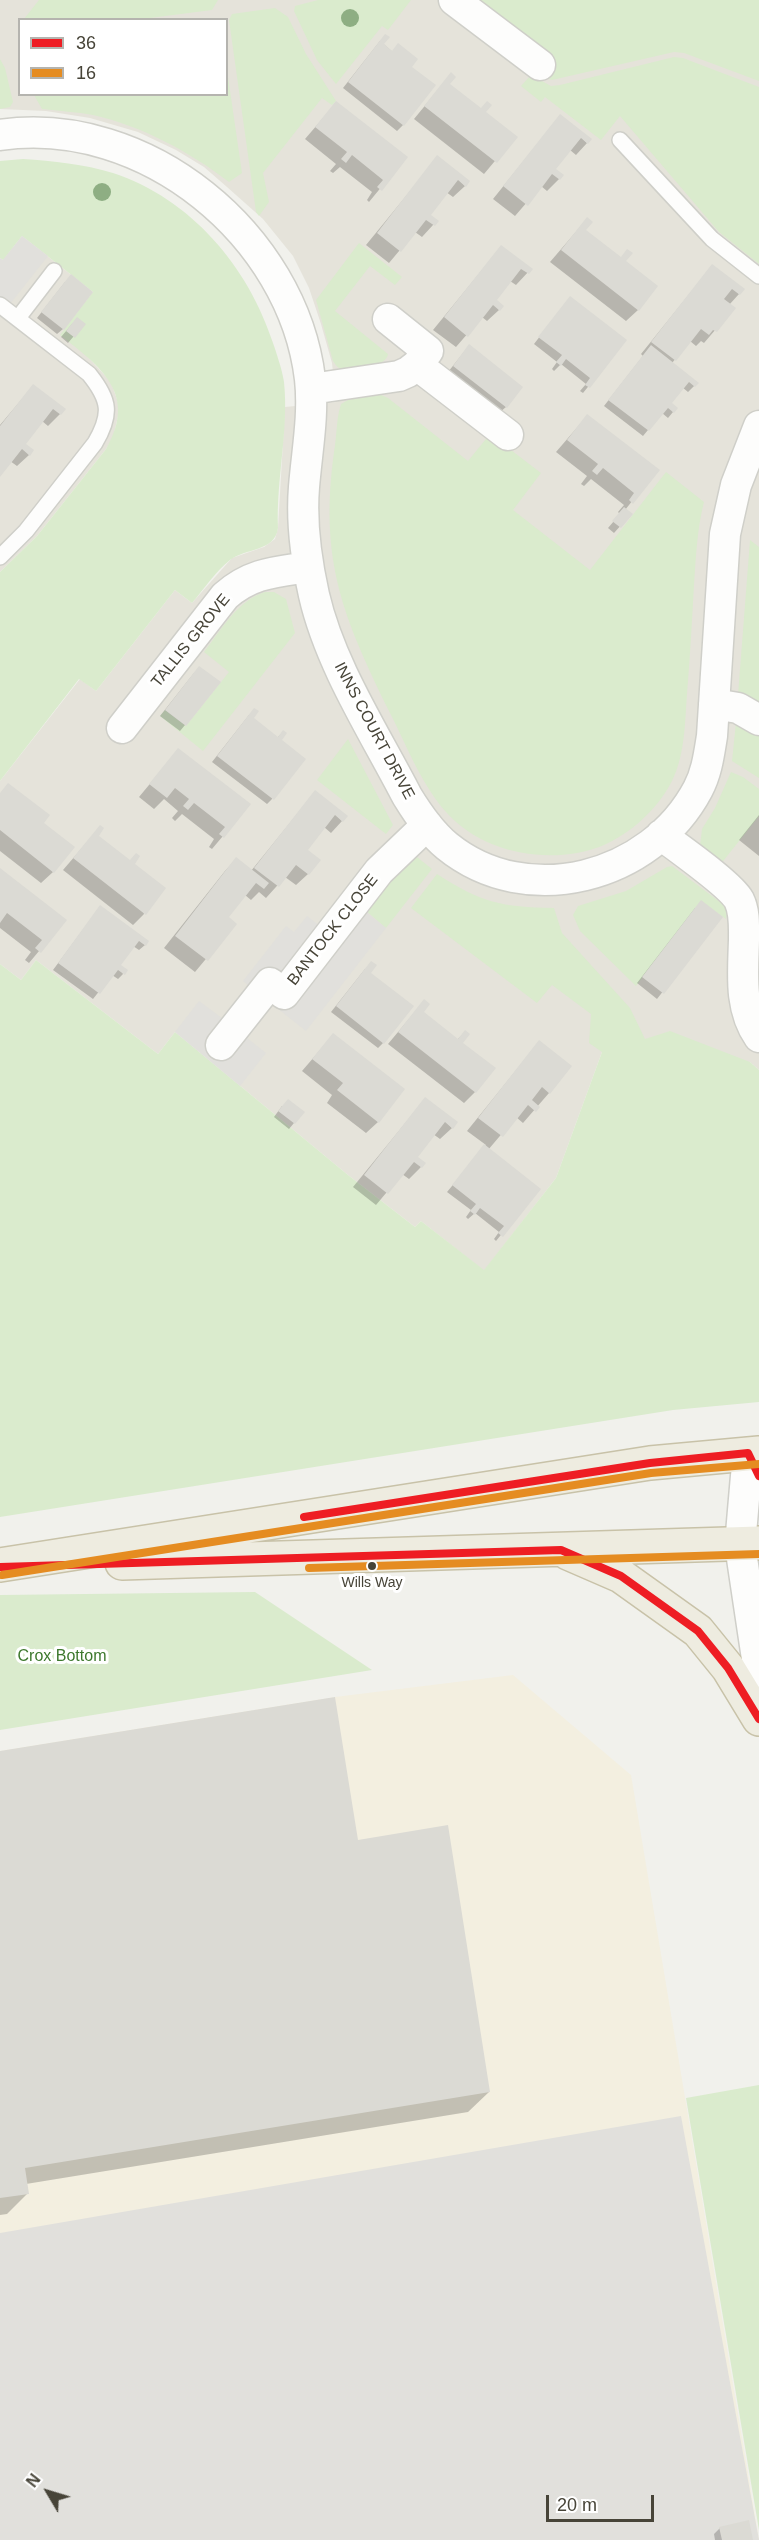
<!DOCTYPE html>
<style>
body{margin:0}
#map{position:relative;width:759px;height:2540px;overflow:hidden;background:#f1f1ec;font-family:Helvetica,sans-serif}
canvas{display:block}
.legend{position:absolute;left:18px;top:18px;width:210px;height:78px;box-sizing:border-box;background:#fff;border:2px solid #b5b4af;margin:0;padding:8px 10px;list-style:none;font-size:18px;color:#474438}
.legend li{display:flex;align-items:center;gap:12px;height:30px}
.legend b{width:30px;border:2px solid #b5b4af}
.north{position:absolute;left:18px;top:2462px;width:60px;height:60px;-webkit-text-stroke:4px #fff;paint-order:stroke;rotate:308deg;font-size:16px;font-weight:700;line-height:24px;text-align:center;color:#474438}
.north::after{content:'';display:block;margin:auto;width:21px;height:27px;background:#474438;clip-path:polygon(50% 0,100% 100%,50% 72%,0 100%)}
.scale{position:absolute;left:546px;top:2495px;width:108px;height:27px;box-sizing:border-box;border:3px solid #474438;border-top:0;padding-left:8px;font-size:18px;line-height:21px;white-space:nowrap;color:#474438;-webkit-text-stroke:4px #fff;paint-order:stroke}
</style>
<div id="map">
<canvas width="759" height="2540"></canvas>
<ul class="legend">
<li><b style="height:8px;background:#ee1d23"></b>36</li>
<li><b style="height:8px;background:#e58c21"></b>16</li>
</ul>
<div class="north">N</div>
<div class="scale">20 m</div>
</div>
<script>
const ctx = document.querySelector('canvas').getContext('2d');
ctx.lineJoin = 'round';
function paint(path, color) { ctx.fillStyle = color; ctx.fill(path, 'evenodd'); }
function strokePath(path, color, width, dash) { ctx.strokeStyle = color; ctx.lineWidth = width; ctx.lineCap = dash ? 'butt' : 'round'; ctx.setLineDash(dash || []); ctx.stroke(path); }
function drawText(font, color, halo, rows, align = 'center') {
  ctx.font = font + ' Helvetica,sans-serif'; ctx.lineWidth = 6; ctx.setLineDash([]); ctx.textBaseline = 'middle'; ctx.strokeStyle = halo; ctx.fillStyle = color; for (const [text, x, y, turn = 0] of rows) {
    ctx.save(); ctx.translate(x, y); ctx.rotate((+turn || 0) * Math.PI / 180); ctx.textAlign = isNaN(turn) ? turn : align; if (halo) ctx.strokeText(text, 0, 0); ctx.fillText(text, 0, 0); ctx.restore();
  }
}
paint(new Path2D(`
 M0,0H759V1070L750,1062L602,1052L556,1178L484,1271L421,1221L415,1227L348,1175L175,1032L158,1054L36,960L21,980L0,964V781L80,679L96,691L175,590L192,603L232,558L264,547L275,539L278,528L285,407L336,402L332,363L321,324L309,288L293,256L263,219L227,187L204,167L176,150L138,132L90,118L46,111L0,109ZM20,20H226V94H20Z
 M22,236L93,292L87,356L111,382L120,408L113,438L106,449L37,536L0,572V258L2,260Z`), '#e5e3da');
paint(new Path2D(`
 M513,1675L631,1775L759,2540H0V1751L335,1697Z`), '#f3efe0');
paint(new Path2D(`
 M39,0H218L212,10L142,19H24Z
 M318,0H411L388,30L382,26L336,84L317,60L294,11L295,6Z
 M469,0H759V81L684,53L674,52L552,80L546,78Z
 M275,8L288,17L306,54L336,101L332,105L322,98L263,173L269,202L259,216L256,212L229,20L232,14Z
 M674,57L683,58L759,87V264L719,232L620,116L601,140L545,97L541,102L521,86L531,75L551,86L560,85Z
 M0,59L5,68L13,102L10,107L0,109Z
 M227,70L242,173L229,182C190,152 142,126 93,115C77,112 59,111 42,109L34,95L226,94Z
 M23,159C53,161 84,164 113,173C191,199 248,266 273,343C277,355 282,369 284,382C289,431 276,479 278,528C275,552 245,548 230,560C215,572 204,589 192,603L175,590L96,691L79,679L0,781V572L37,536L106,449C138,394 101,367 60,335L93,292L22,236L3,260L0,258V161Z
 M359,243L402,277L395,285L370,266L335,311L388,354C387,367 351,374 340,369C337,367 335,364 333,361L316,300Z
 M379,394L388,398L468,461L490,434L541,473L513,510L590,570L666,472L704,502C697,529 696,557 694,585C692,621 690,658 687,694C685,722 685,755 672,781C654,816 616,847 577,853C530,861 478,848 446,812C421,784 407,746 390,713C343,617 319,561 334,452C337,436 336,419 341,404L348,400Z
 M750,540L759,547V708L738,695Z
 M265,592H274L286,599L295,633L203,751L160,716L165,710L186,726L229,672L204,652C221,630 238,600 265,592Z
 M736,722L759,734V778L732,761Z
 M348,739L393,825L386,834L317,780Z
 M731,772L743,777L759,789V816L720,865L700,846L702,829L715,808Z
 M417,857L432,869L386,928L365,910C376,895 398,861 417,857Z
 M672,866L728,908L726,919L701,901L636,986L580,931L573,915L578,906L626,891L667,867Z
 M437,874C482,903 501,907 554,908L562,933L630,1008L645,1039L670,1031L750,1062L759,1070V1402L673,1410L0,1517V964L21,980L36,960L158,1054L175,1032L348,1175L415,1227L421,1221L484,1270L556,1178L602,1052L589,1043L591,1014L552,985L537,1003L411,908Z
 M255,1592L372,1670L0,1730V1595Z
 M759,2085V2530L686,2098Z`), '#daebcd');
paint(new Path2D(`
 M22,236L48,256L10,304L0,296V258L3,260Z
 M345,895L386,928L306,1031L268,1001L242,1034L266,1053L240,1086L175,1032L199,1001L226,1021L251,988L243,981L286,926L294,932L307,916L320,926Z
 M681,2116L759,2540H0V2233Z`), '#e1e0dc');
paint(new Path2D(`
 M380,41L410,67L403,125L397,131L343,88Z
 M451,74L448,84L515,137L484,174L414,119Z
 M336,103L406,157L369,202L367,200L372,192L340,167L333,173L330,171L336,164L305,139Z
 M560,116L587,143L576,155L570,150L554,170L562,176L547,191L541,186L515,216L493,199Z
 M438,157L465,186L453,197L446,192L429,215L437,221L433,225L422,237L415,232L389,263L366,245Z
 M587,219L584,230L624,261L638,310L626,321L550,262Z
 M501,247L530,270L516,285L510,281L495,300L499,310L487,321L482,317L456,347L433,330Z
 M712,266L739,294L729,305L734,308L704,343L701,341L696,346L690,341L672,363L697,383L688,392L682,387L669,403L673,412L668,418L662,413L643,436L604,406L643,356L641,354Z
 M65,282L63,329L57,334L37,318Z
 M565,304L625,341L583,393L580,391L586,384L561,364L554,371L552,369L557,362L534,344Z
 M72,324H84L68,343L61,337Z
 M464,352L506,407L500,412L448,372Z
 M33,386L64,410L48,426L42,421L24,444L29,455L17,466L10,461L0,474V425Z
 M587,416L657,470L625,510L631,514L614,533L608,528L620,514L618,512L624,505L591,479L584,486L581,484L587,476L556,452Z
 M194,673L185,725L180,731L160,716Z
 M249,715L277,738L283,732L280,740L272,799L267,804L212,762Z
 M178,750L249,805L212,849L209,847L214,839L182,814L175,821L172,818L178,811L164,799L154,809L139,797Z
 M315,792L342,821L331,833L324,827L306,850L308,874L296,885L285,877L266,898L259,892L251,900L245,895L227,918L235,924L195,972L164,948L225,871L236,859L251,871Z
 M0,793L53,872L41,883L0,851Z
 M759,815V856L739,840Z
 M100,827L96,836L133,864L144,914L133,925L63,870Z
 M0,870L65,920L29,963L25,960L31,952L0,928Z
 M100,907L145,945L139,950L133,946L119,965L123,974L118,979L112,975L93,999L53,970Z
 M695,908L721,917L657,999L637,983Z
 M365,969L369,973L383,1043L378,1048L331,1012Z
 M424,1001L422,1012L457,1040L465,1032L461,1043L475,1092L464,1103L388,1044Z
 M333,1035L378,1122L366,1133L327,1103L332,1095L302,1071Z
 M539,1042L549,1093L523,1123L516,1117L488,1150L538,1189L496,1241L494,1239L499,1232L475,1213L468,1219L466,1217L471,1210L447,1192L486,1145L467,1131Z
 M425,1099L452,1128L440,1139L433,1134L416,1157L424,1163L420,1168L409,1179L402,1174L376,1205L353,1187Z
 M282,1106L303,1112L289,1129L274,1117Z
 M0,1753L356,1842L489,2092L468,2112L26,2184L28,2193L7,2214L0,2215Z
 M720,2528L752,2540H715L714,2534Z`), '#0003');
paint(new Path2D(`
 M385,34L390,37L384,44L392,51L398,43L418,59L412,67L436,85L404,126L348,82Z
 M451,72L456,77L450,84L481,108L487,101L492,105L486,112L518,137L497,163L424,106Z
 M336,101L408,157L382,191L377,187L383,180L352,155L346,163L341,159L347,152L315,127Z
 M560,114L592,139L588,144L581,138L556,169L564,175L560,180L552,174L528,206L503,186Z
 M437,155L470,181L466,187L458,180L431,215L439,221L435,226L426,220L401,252L377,233Z
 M587,217L593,222L586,230L621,257L627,249L633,253L626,261L658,286L639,311L561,250Z
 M501,245L533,269L529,274L521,269L497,300L504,306L500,311L493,305L468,337L444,317Z
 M712,264L745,289L740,295L732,289L724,299L736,308L717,332L713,330L709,335L701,329L676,361L651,342Z
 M71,274L93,292L64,330L41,312Z
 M570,296L627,340L590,388L585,385L590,378L566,359L561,366L556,362L562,355L538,337Z
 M77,317L86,324L75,338L66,331Z
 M469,344L523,387L507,408L453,366Z
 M651,345L699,383L695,387L689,382L672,403L678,408L674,413L668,408L649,431L608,400Z
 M33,384L66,409L61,415L53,409L26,444L34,450L30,456L22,449L0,477V426Z
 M587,414L660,470L633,504L629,500L634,493L603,468L597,475L592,471L598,464L567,440Z
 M624,507L633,514L621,528L612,521Z
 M199,666L221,682L186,726L165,710Z
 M254,708L259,711L254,718L278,737L283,730L287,733L282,740L306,759L274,800L217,756Z
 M178,748L251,804L224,838L219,834L225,827L194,803L188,810L183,806L189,799L175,788L167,798L149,784Z
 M8,783L50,815L44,823L75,847L54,873L0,830V793Z
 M315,790L348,816L343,822L335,815L308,850L321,860L309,875L296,865L279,887L254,868Z
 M100,825L104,828L99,836L130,860L136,853L140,856L135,864L166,888L146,915L73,858Z
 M236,857L269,883L264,889L256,883L229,917L237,924L208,961L175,936Z
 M0,868L67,920L41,953L35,948L42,940L7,913L0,923Z
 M701,900L723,917L664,994L642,977Z
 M100,905L149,941L146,946L139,941L121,965L128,970L125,975L118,970L100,994L58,963Z
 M371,961L377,965L371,973L414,1006L384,1044L336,1006Z
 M424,999L430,1004L424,1012L458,1039L465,1030L470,1034L463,1043L496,1068L476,1093L398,1032Z
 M333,1033L405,1089L379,1123L337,1090L343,1083L312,1059Z
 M539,1040L572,1066L550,1094L542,1087L532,1100L540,1107L536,1112L528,1105L503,1137L478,1118Z
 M425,1097L458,1122L453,1129L445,1122L418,1157L426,1163L422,1168L414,1162L388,1194L364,1175Z
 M288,1099L305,1112L295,1124L278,1111Z
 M484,1144L541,1189L503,1237L498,1233L504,1226L480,1208L475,1215L470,1211L476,1204L452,1185Z
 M335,1697L358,1840L448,1825L490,2092L25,2168L29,2194L0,2198V1751Z
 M749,2520L753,2540H722L719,2527Z`), '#dbdad4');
const service = new Path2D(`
 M620,140L712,239L759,276
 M0,305L89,374C110,400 112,414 95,443L26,531L0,557
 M18,318L54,271`);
const minor = new Path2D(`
 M454,0L540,65
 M0,135C145,114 293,235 310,379C314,415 307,450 304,487C301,523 306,559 314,595C330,665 374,732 407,796C418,814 430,832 447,846C527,911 651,878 698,789C707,772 709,754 712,736L725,534L736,485L759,426
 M388,319L428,351L417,365L508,435
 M311,389L399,376L408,372L417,365
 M714,704L738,708L759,720
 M122,728L225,596C251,573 275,572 308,567
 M661,835C678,848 730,884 739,900C745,912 744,926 744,940C743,974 739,1008 759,1037
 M221,1045L270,983L284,994L379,871L427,825
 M748,1453L740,1545L759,1672`);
const trunk = new Path2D(`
 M568,1553L621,1576L698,1631L728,1668L759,1719
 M122,1563L759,1543
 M0,1565L650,1463L759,1453`);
strokePath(service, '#cfcfc9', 18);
strokePath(minor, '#cfcfc9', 33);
strokePath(trunk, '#c8c2a8', 36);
strokePath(service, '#fdfdfc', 15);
strokePath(minor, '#fdfdfc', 30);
strokePath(trunk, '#eeece0', 33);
strokePath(new Path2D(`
 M304,1517L650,1463L748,1453L759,1476
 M0,1567L561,1550L621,1576L698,1631L728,1668L759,1719`), '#ee1d23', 8);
strokePath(new Path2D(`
 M309,1568L759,1554
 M2,1575L651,1473L759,1464`), '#e58c21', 8);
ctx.fillStyle = '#8eae83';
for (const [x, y] of [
 [350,18],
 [102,192]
]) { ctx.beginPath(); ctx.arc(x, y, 9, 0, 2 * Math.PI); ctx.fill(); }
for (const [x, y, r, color] of [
 [372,1566,5,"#474438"]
]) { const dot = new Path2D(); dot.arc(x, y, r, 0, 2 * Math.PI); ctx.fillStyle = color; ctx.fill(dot); strokePath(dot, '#fff', 2); }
drawText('14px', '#474438', '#fff', [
 ["Wills Way",372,1583]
]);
drawText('16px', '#474438', '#fff', [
 ["TALLIS GROVE",191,641,-51],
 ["INNS COURT DRIVE",374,731,62],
 ["BANTOCK CLOSE",333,930,-52]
]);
drawText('16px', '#3d782d', '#fff', [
 ["Crox Bottom",62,1657]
]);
</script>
